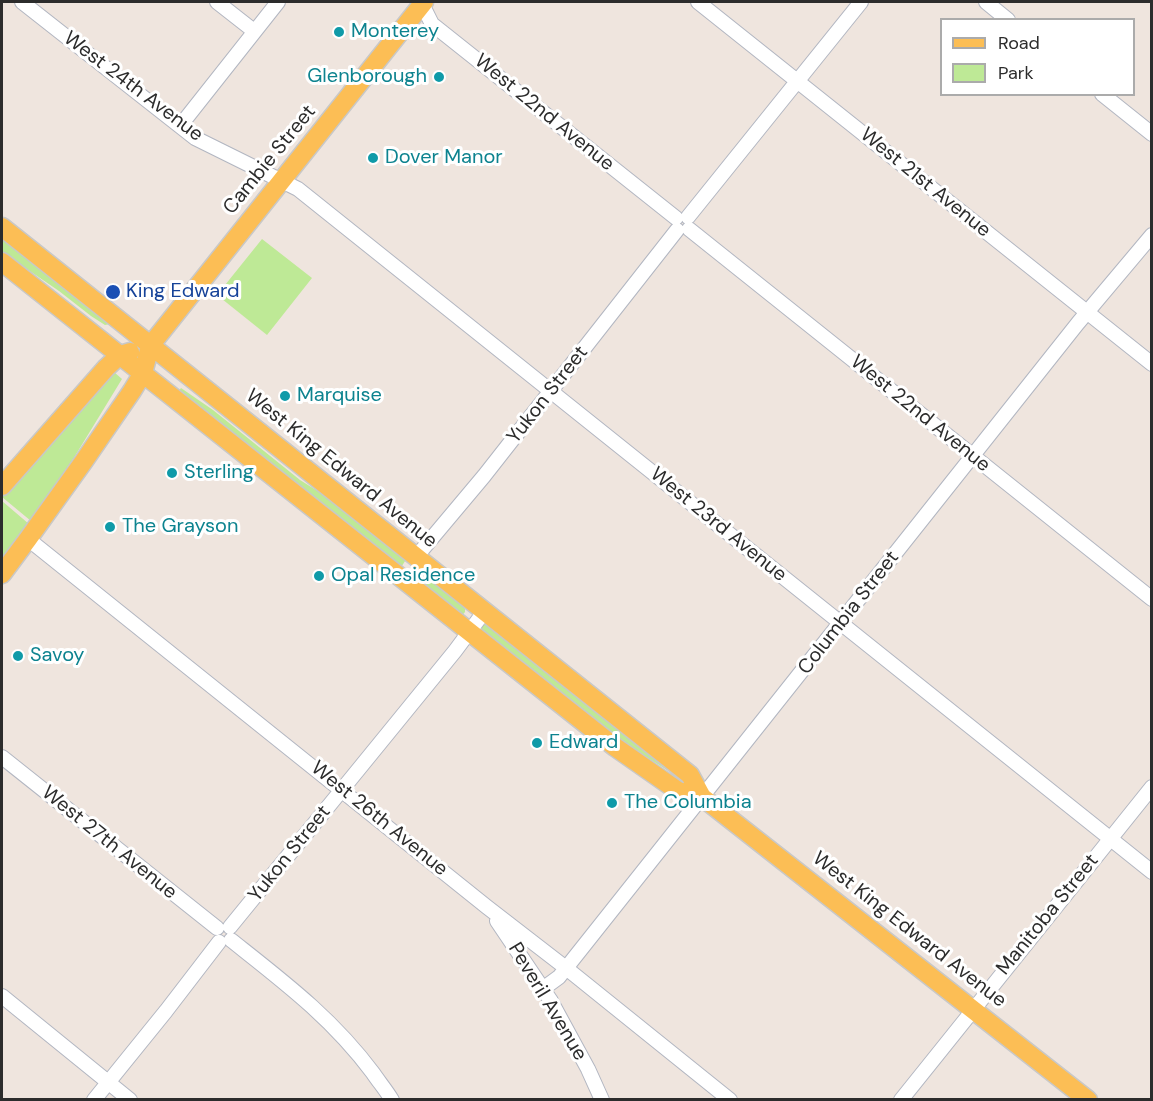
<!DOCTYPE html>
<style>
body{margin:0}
#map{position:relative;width:1153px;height:1101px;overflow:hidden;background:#efe5de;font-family:"DM Sans",sans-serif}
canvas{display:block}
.frame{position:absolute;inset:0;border:3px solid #2c2c2c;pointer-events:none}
.legend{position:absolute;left:940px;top:18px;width:195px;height:78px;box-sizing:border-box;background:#fff;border:2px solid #ababab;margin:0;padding:8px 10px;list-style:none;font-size:18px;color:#2c2c2c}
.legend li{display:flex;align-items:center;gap:12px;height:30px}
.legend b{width:30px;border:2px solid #ababab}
</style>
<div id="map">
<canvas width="1153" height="1101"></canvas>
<div class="frame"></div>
<ul class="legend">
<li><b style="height:8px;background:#fcbe55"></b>Road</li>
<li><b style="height:16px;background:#bee996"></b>Park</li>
</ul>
</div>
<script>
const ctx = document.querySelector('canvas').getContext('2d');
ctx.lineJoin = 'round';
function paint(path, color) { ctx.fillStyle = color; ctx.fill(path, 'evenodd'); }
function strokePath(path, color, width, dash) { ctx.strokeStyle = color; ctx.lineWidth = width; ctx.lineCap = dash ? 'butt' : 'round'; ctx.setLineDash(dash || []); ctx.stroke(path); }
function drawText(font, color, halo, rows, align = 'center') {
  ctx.font = font + ' "DM Sans",sans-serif'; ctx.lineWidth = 6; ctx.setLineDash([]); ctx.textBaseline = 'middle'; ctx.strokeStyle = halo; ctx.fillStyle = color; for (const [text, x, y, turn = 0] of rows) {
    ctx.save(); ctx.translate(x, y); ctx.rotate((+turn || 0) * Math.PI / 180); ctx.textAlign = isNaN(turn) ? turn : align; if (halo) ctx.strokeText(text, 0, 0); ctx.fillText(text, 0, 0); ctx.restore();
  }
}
paint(new Path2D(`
 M2,235L110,324L105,325L91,316L59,291L2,252Z
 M262,239L312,278L267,335L217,295Z
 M114,372L122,379L75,456L31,521L2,497V495Z
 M181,388L213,410L300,480L348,510L407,558L400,569L178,392Z
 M2,501L29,524L2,558Z
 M417,568L457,599L465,609V612L461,617L410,576Z
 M485,622L681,778L678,777L656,763L616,740L479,629Z`), '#bee996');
const minor = new Path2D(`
 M22,2L195,138L298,189L1152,872
 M217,2L254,31
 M421,2L432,24L676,218
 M698,2L1152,364
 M986,2L1008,20
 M1102,94L1152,134
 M180,126L278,2
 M688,217L861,2
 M689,229L1152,599
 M28,539L487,907L566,968L730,1100
 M416,557L484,476L677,230
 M2,757L217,928
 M497,921L551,1001L588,1069L602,1100
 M230,927L455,651L484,612
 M231,940C284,982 332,1018 373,1073C379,1082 386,1090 392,1100
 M544,988L559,977L1078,323L1152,235
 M2,996L130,1100
 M94,1100L166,1011L219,942
 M901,1100L1152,787`);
const major = new Path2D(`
 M2,227L690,775L702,797L1088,1100
 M2,262L615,747L678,791L702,797
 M2,486L106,368L120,355L130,352
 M2,574L28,539L84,461L132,391L143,373L150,346L424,2`);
strokePath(minor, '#b2b6c1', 16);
strokePath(major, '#c8c8c8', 21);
strokePath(minor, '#fff', 14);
strokePath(major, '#fcbe55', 18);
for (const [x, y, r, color] of [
 [339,32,6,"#0f9aa8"],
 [439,77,6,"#0f9aa8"],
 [373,158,6,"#0f9aa8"],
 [113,292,8,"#1a4fb4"],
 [285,396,6,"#0f9aa8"],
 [172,473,6,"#0f9aa8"],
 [110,527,6,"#0f9aa8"],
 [319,576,6,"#0f9aa8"],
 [18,656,6,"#0f9aa8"],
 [537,743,6,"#0f9aa8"],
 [612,803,6,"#0f9aa8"]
]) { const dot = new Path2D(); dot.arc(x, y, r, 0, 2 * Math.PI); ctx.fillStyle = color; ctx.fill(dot); strokePath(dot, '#fff', 2); }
drawText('20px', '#0d838f', '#fff', [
 ["Monterey",351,32],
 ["Glenborough",427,77,"right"],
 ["Dover Manor",385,158],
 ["Marquise",297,396],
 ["Sterling",184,473],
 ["The Grayson",122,527],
 ["Opal Residence",331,576],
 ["Savoy",30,656],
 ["Edward",549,743],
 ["The Columbia",624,803]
], 'left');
drawText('20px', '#2c2c2c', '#fff', [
 ["West 24th Avenue",133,87,37],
 ["West 22nd Avenue",544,113,39],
 ["Cambie Street",270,160,-51],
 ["West 21st Avenue",925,183,39],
 ["Yukon Street",548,395,-52],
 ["West 22nd Avenue",920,414,39],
 ["West King Edward Avenue",341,469,39],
 ["West 23rd Avenue",718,525,39],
 ["Columbia Street",849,613,-52],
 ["West 26th Avenue",379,819,39],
 ["West 27th Avenue",109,843,39],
 ["Yukon Street",290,854,-51],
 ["Manitoba Street",1048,915,-51],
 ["West King Edward Avenue",909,930,38],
 ["Peveril Avenue",547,1002,59]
]);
drawText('20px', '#164399', '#fff', [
 ["King Edward",126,292]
], 'left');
</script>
